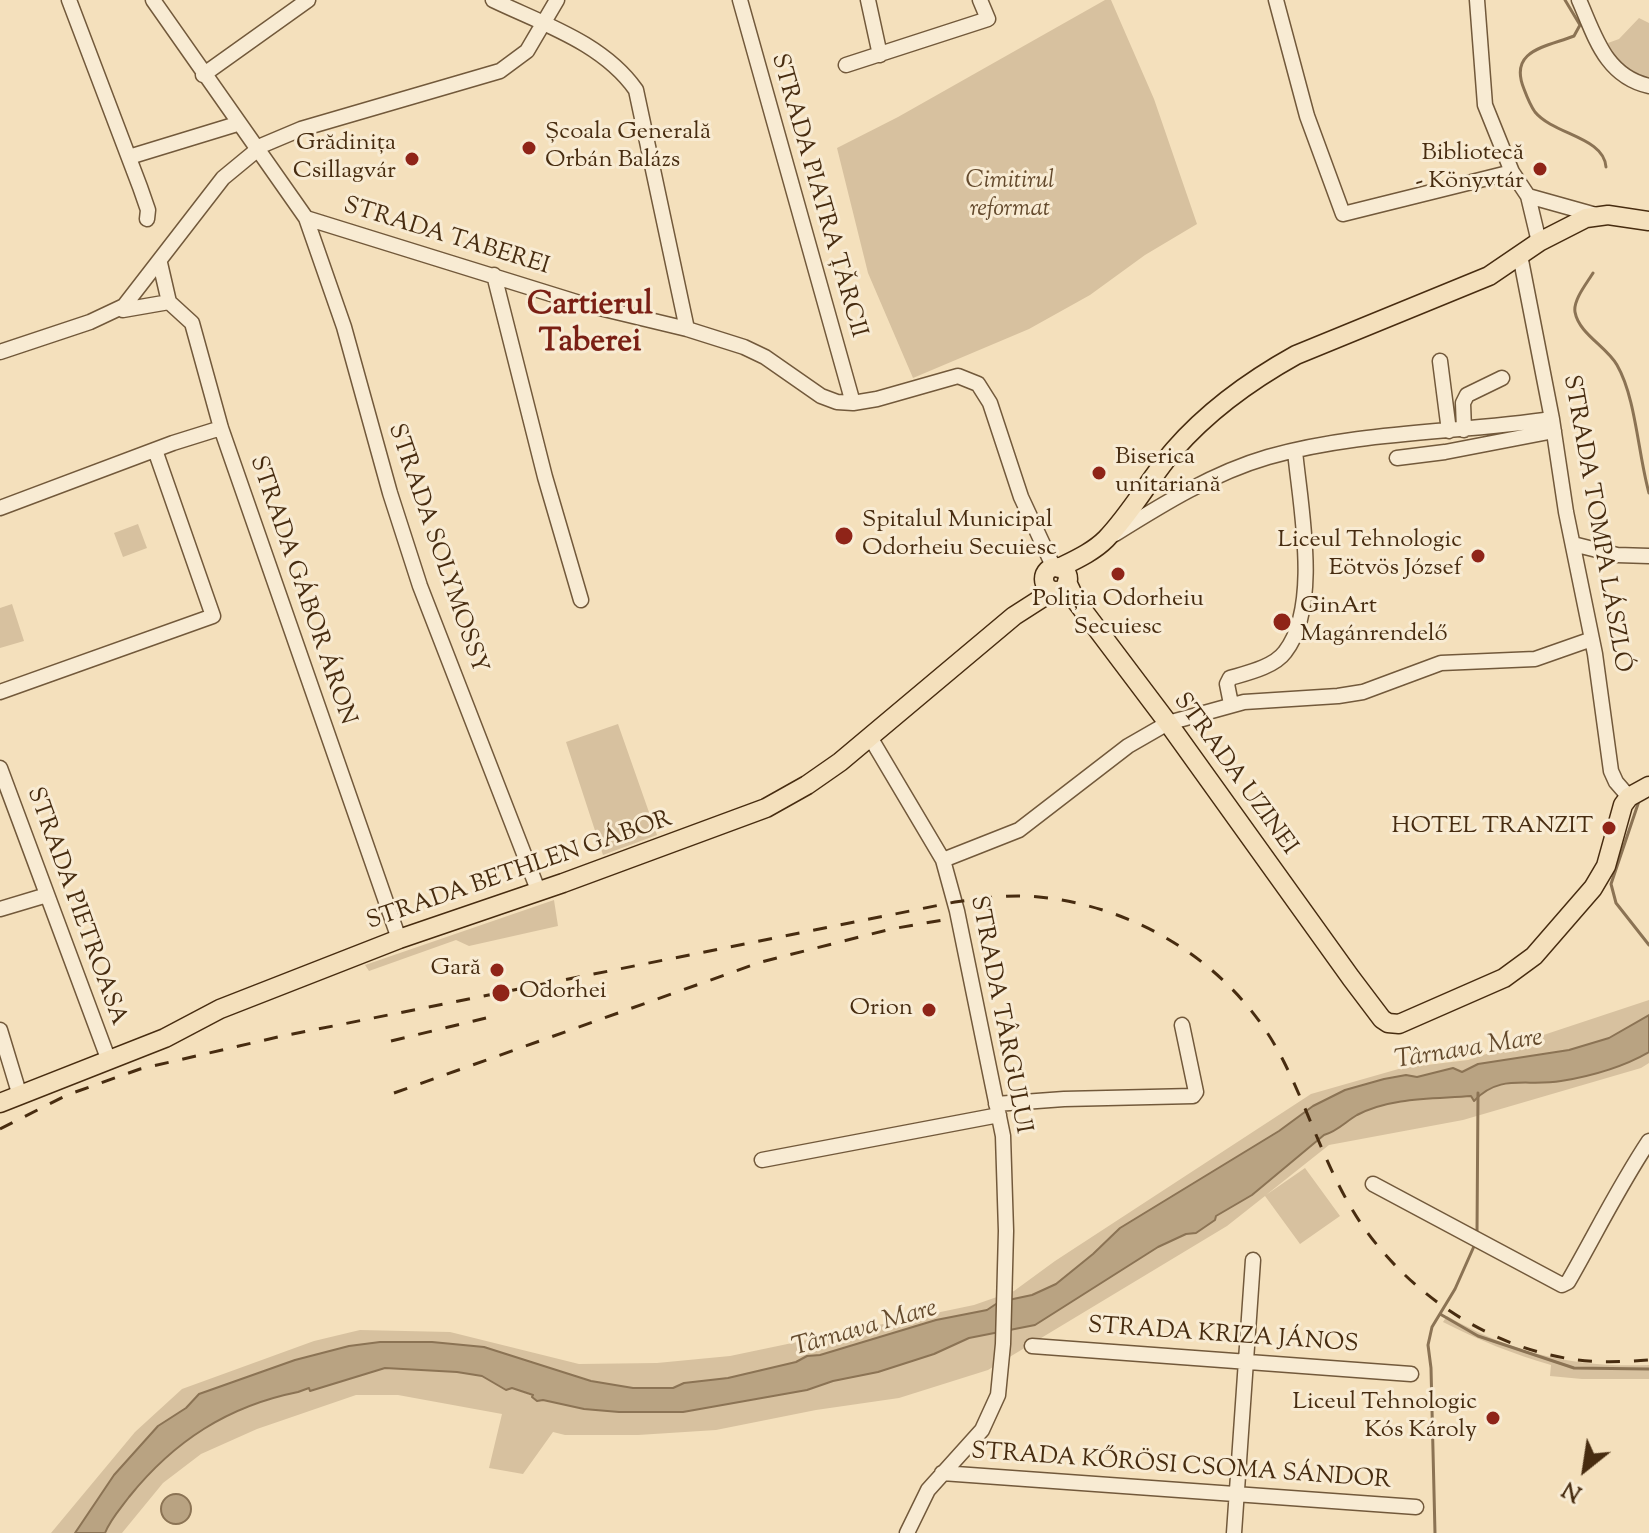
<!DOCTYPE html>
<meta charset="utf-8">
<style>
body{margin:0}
#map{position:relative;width:1649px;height:1533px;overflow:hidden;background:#f4e0bc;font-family:"Sorts Mill Goudy",serif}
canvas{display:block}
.north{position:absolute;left:1545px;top:1429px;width:80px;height:80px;-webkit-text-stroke:6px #f8ebd3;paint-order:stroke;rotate:210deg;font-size:22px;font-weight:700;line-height:32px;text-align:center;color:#472c10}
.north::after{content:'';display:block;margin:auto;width:28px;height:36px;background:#472c10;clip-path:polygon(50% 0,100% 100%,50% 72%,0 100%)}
</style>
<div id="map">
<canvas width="1649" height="1533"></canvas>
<div class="north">N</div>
</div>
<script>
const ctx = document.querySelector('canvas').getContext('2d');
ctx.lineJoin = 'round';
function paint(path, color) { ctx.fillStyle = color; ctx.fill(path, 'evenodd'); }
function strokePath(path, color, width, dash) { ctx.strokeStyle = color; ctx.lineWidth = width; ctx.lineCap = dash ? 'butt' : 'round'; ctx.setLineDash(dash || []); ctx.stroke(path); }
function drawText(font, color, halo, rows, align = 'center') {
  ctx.font = font + ' "Sorts Mill Goudy",serif'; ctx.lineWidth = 6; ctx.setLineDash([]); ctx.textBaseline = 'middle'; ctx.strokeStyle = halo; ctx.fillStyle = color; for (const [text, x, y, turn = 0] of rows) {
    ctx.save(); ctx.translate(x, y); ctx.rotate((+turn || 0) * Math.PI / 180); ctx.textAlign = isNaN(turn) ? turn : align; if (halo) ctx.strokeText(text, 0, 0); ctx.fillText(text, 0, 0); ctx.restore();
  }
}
paint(new Path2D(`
 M1105,0H1111L1154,99L1197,224L1145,255L1090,295L1029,329L913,378L868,273L837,148L898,117Z
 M1639,18L1649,23V80C1630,73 1616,63 1608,43L1619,39Z
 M138,524L147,548L123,557L114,533Z
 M12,604L24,641L0,648V608Z
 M618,724L657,835L603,855L566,742Z
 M554,900L558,926L469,946L456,940L369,971L365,965Z
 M1649,1000V1015L1609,1038L1569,1050L1479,1064L1462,1072L1417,1077L1406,1075L1313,1106L1279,1131L1120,1228L1093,1254L1056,1284L1032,1295L999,1302L987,1310L936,1320L820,1355L807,1356L796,1362L728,1378L684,1383L673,1388H633L591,1381L484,1347L432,1342L349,1346L295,1360L199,1395L186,1408L158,1426L114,1475L75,1533H51L135,1432L182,1389L314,1341L360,1330L450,1332L579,1364L657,1363L730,1356L974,1305L1014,1291L1055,1261L1311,1094L1402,1068L1468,1060Z
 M1649,1052V1063L1641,1068L1463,1120L1329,1145L1266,1195L1305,1168L1340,1216L1300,1244L1265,1196L1227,1226L988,1370L899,1398L816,1410L716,1430L638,1435H565L553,1432L523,1474L489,1468L502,1414L398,1395H356L257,1429L201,1454L163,1483L122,1533H105L108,1524L142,1481L174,1449L190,1436L226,1416L264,1399L385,1368L457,1372L482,1376L506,1390L512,1388L543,1400L584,1409L833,1381L878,1372L934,1354L969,1338L1035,1325L1158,1247L1186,1234L1196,1233L1214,1221L1216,1216L1252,1195L1325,1135C1338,1130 1345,1122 1357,1115C1392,1097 1434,1099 1471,1096L1474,1101C1500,1073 1527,1087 1561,1081C1591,1076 1623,1067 1649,1052Z
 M1447,1316C1512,1353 1574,1368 1649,1365V1379H1582L1550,1376L1551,1365C1513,1354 1478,1340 1443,1322Z`), '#d7c19f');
const water = new Path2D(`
 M1649,1015V1052C1623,1067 1591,1076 1561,1081C1527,1087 1500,1073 1474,1101L1471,1096C1434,1099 1391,1097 1357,1115C1345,1122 1338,1131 1324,1135L1252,1195L1216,1216L1215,1220L1196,1233L1186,1234L1158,1247L1035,1325L969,1338L934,1354L878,1372L833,1381L807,1390L683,1412H619L584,1409L543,1400L537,1401L532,1397L533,1395L512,1388L506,1390L482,1376L457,1372L385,1368L310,1391L309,1388L298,1392C228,1406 174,1441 129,1497C120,1509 110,1520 105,1533H75L114,1475L158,1426L186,1408L199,1394L295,1360L349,1346L380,1342H432L484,1347L591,1381L633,1388H673L684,1383L728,1378L796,1362L807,1356L820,1355L936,1320L987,1310L999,1302L1032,1295L1056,1284L1093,1254L1120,1228L1279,1131L1313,1106L1345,1090L1384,1079L1406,1075L1417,1077L1453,1068L1462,1072L1478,1064L1569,1050L1609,1038Z
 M161 1509a15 15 0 1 1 30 0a15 15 0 1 1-30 0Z`);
paint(water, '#b9a382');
strokePath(water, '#8b7354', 2);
strokePath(new Path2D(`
 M1565,0L1580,25L1574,36C1546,47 1508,50 1524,89C1527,97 1530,105 1535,112C1554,135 1604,137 1606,167
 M1593,273C1587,283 1573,300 1575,312C1579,334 1606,346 1617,365C1636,398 1638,454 1649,493
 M1639,801L1611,884L1616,903L1649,945
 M1477,1233L1478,1093
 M1440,1314L1478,1336L1574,1368L1649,1369
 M1435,1533L1431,1368L1428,1345L1432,1327L1455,1289L1475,1244`), '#8b7354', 3);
const minor = new Path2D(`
 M69,0L140,187L148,210L147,219
 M153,0L306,218L583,304L687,329L744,347L765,357L821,396L837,402L853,403L877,399L958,376L978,384L990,403L1021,497L1054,568
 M493,0C543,24 603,43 636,90L687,329
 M740,0L853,403
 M868,0L880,55
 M1276,0L1307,116L1343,214L1512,172
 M1477,0L1485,105L1512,172L1528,196L1539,242
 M1579,0C1595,36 1605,76 1649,86
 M846,65L988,19L980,0
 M203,75L308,0
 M129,157L237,124
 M1528,196L1596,215
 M306,218L344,327L390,493L420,586L538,890
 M1520,255L1552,419L1566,512L1595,654L1611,771L1616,782L1629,797
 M160,263L169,302L192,323L221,428L399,939
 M494,275L545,477L581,600
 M123,310L169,302
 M0,352L90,322L124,306L223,178L263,145L301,129L500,71L527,51L557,0
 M1440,361L1449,431
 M1464,430L1463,403L1467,395L1502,378
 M1397,458L1445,452L1554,431
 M0,508L173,443L221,428
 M1115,534C1163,504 1213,473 1268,457C1360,431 1457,433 1552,419
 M1573,544L1617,555L1649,556
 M0,692L213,616L155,450
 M1231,704L1227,684L1230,678C1247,673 1274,667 1285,652C1321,606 1300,505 1295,451
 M870,737L943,860L957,911L1003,1136L1006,1231L1003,1344L998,1395L982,1430L928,1490L907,1533
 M0,768L109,1061
 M943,860L1019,830L1128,746L1168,723L1244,702L1338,696L1363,692L1441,663L1535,659L1592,639
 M0,909L47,895
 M0,1030L20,1096
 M996,1104L1064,1099L1193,1096L1196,1092L1182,1025
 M762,1160L999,1115
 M1373,1184L1562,1285L1568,1282C1595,1235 1619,1186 1649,1141
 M1032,1346L1411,1374
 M942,1473L1416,1507
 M1234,1533L1253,1260`);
const major = new Path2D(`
 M1044 579a12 12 0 1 1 24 0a12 12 0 1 1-24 0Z
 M1059,568C1075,560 1093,552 1106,539C1132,512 1150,478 1174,450C1208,411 1251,380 1296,355L1489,276L1539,242L1586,218L1608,215L1649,221
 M1067,582L1076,601L1168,723L1351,978L1382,1019L1388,1023L1399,1024L1504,978L1534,956L1593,888L1606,866L1623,805L1629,797L1649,786
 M0,1103L165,1038L220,1009L399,939L563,883L766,808L807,785L840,762L1014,616L1053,591`);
strokePath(minor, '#72593b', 17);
strokePath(major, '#472c10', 21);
strokePath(minor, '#f8ebd3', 14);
strokePath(major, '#f4e0bc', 18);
strokePath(new Path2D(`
 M391,1041L486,1018
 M394,1093L761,962L891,929L949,919
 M0,1129L67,1095L140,1069L278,1037L955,902C983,898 1011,894 1039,897C1142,907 1238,969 1284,1062C1311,1116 1328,1175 1362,1225C1410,1294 1487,1346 1571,1359C1596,1363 1623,1362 1649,1360`), '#472c10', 3, [14, 14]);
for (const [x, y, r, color] of [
 [529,148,8,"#8f2418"],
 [412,159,8,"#8f2418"],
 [1540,169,8,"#8f2418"],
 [1099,473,8,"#8f2418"],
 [844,536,10,"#8f2418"],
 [1478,556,8,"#8f2418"],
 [1118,574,8,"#8f2418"],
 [1282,622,10,"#8f2418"],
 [1609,828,8,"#8f2418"],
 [497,970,8,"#8f2418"],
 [501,993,10,"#8f2418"],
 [929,1010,8,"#8f2418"],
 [1493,1418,8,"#8f2418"]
]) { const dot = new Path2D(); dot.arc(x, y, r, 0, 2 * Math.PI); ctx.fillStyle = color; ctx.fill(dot); strokePath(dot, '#f8ebd3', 3); }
drawText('24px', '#472c10', '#f8ebd3', [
 ["Școala Generală",545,134,"left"],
 ["Orbán Balázs",545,162,"left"],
 ["Grădinița",396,145],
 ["Csillagvár",396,173],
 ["Bibliotecă",1524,155],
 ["- Könyvtár",1524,183],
 ["Biserica",1115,459,"left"],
 ["unitariană",1115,487,"left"],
 ["Spitalul Municipal",862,522,"left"],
 ["Odorheiu Secuiesc",862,550,"left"],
 ["Liceul Tehnologic",1462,542],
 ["Eötvös József",1462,570],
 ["Poliția Odorheiu",1118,601,"center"],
 ["Secuiesc",1118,629,"center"],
 ["GinArt",1300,608,"left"],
 ["Magánrendelő",1300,636,"left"],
 ["HOTEL TRANZIT",1593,828],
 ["Gară",481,970],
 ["Odorhei",519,993,"left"],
 ["Orion",913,1010],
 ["Liceul Tehnologic",1477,1404],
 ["Kós Károly",1477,1432]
], 'right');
drawText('italic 24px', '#644a2d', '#f8ebd3', [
 ["Cimitirul",1010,183],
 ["reformat",1010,211]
]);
drawText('24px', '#472c10', '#f8ebd3', [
 ["STRADA PIATRA ȚĂRCII",817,196,74],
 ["STRADA TABEREI",446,238,17],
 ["STRADA TOMPA LÁSZLÓ",1595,524,80],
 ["STRADA SOLYMOSSY",436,549,71],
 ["STRADA GÁBOR ÁRON",301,591,71],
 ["STRADA UZINEI",1234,775,54],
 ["STRADA BETHLEN GÁBOR",520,872,-19],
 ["STRADA PIETROASA",75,907,70],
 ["STRADA TÂRGULUI",999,1015,79],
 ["STRADA KRIZA JÁNOS",1223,1337,4],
 ["STRADA KŐRÖSI CSOMA SÁNDOR",1181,1468,4]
]);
drawText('italic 26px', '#644a2c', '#f8ebd3', [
 ["Târnava Mare",1469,1051,-9],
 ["Târnava Mare",865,1330,-16]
]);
drawText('bold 32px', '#7a1f14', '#f8ebd3', [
 ["Cartierul",590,308],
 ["Taberei",590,345]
]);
</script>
